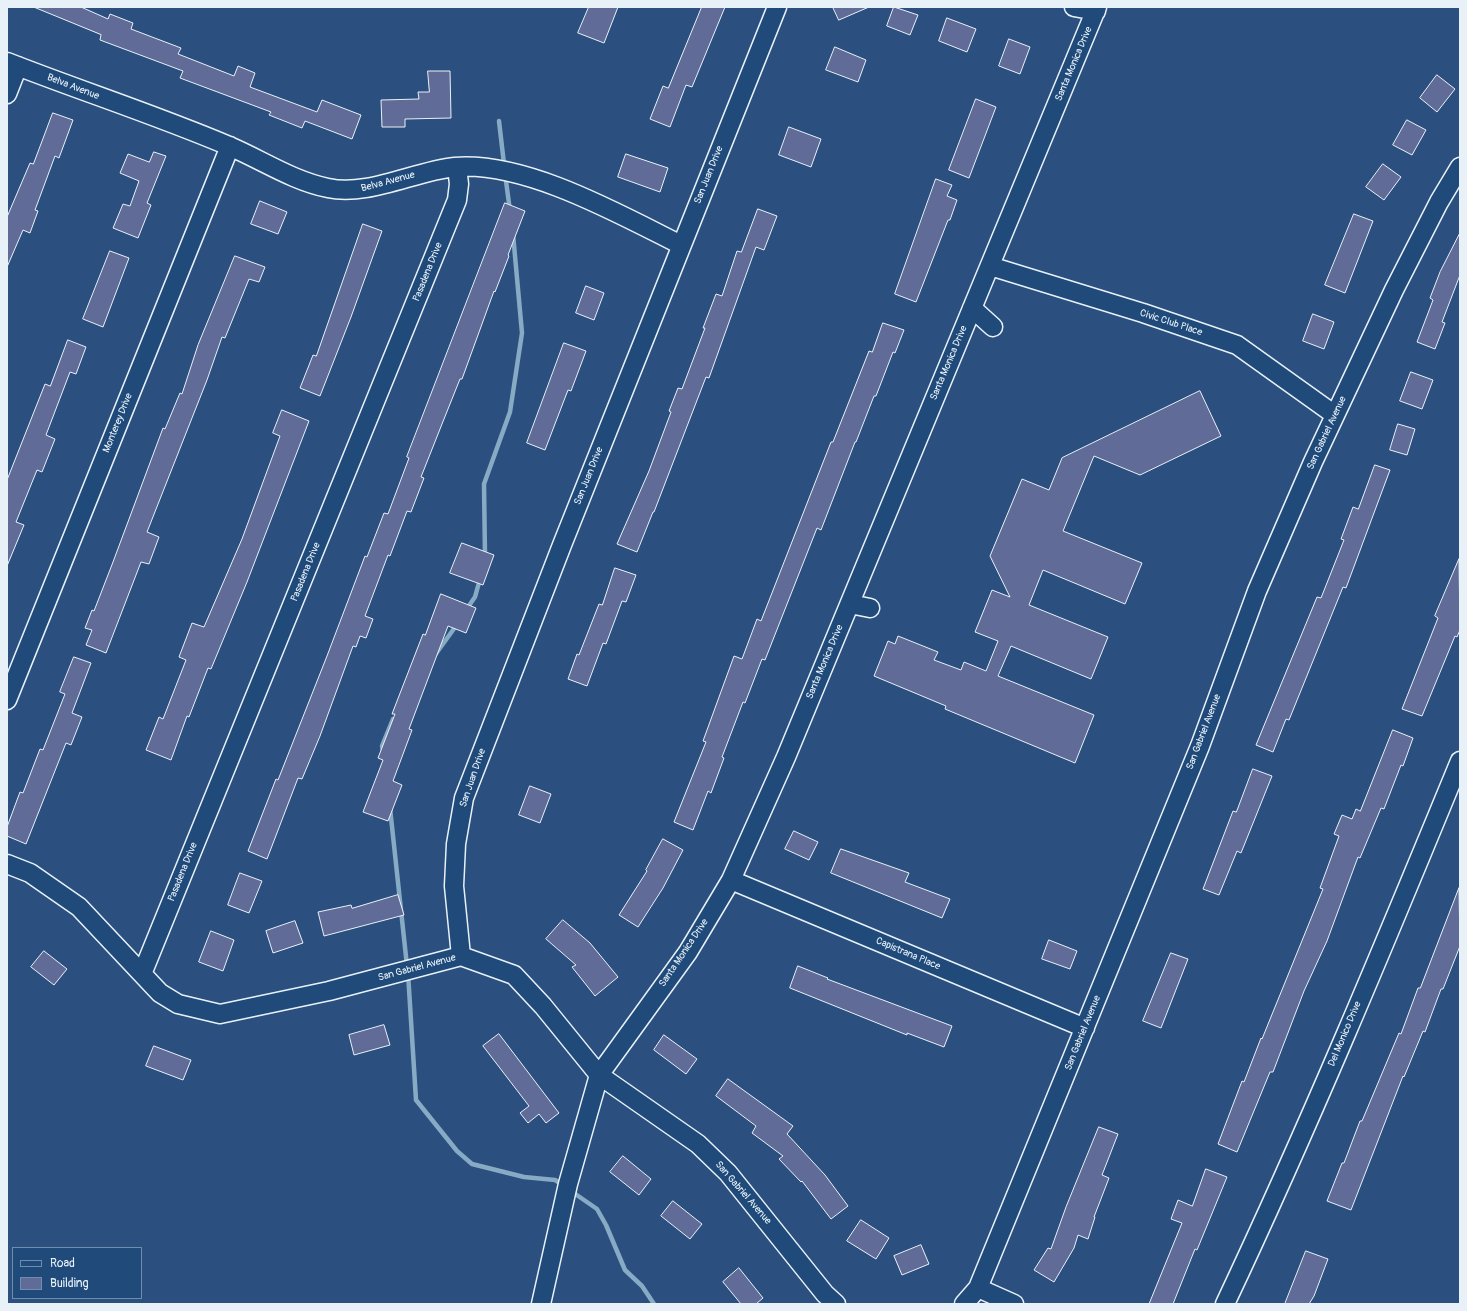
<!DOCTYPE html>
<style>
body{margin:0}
#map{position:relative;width:1467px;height:1311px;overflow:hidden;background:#2b507f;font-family:Pangolin,sans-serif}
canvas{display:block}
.frame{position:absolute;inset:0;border:8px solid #e8f1f8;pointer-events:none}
.legend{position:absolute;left:12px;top:1247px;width:130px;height:52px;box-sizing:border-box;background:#1f4a7a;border:1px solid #6f8dac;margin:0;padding:5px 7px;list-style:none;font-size:12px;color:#e8f1f8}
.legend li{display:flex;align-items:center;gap:8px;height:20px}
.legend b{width:20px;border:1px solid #6f8dac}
</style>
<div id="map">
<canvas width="1467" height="1311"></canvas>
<div class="frame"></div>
<ul class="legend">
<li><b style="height:5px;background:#1f4a7a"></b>Road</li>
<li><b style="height:11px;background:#606c97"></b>Building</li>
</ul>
</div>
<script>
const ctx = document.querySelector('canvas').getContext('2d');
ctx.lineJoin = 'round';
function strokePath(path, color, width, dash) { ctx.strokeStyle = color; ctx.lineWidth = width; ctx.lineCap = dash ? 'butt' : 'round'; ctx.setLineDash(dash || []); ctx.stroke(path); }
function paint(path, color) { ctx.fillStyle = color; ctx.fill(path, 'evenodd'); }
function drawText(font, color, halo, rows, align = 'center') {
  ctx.font = font + ' Pangolin,sans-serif'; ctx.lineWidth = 3; ctx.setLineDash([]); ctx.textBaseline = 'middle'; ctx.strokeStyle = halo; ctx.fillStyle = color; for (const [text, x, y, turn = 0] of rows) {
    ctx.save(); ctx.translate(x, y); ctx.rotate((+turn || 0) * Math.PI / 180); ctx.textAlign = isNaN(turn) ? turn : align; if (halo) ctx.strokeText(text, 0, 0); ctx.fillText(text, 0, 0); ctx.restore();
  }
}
strokePath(new Path2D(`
 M499,121L504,164
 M506,181L510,211
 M485,556L484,484L510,412L522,333L513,234
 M466,610L475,597L480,579
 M435,655L458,623
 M383,751L382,746L393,719
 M390,808L407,966
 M408,973L416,1100L457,1151L472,1164L524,1177L555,1180L563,1185
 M571,1191L597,1209L606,1225L625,1270L642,1286L654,1304`), '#87abc4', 4.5);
const building = new Path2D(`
 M34,7H81L108,19L110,14L133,23L131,29L181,48L178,54L234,76L238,66L255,73L250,87L317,112L322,100L361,115L352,139L305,121L302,128L269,115L271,112L180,78L183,71L100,40L101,35Z
 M589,7H618L604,43L578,33Z
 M702,7H725L692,87L686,85L670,127L650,119L663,86L668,88Z
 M833,7H869L839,20Z
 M894,7L918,15L910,35L887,26Z
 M947,18L976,29L967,52L939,41Z
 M1009,39L1030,47L1020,74L999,66Z
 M835,47L866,60L858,82L826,70Z
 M428,71H450L451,118L405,119V127H382L381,100L419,99L418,92H429Z
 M1437,75L1455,89L1437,112L1420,98Z
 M976,99L996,107L969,178L949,170Z
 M53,113L73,120L59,158L55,156L35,210L38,211L30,233L23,230L7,267V217L30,163L33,164Z
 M1407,120L1426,130L1412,155L1393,145Z
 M789,127L821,139L811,167L779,155Z
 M154,152L166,156L147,203L151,205L138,238L113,228L123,204L130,206L139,181L120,173L128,154L149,162Z
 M626,154L668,168L660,192L618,177Z
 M1383,164L1401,177L1384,200L1366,187Z
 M936,179L952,185L947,196L957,200L950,220H948L916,302L895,294Z
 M260,201L287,212L278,234L251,224Z
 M505,203L525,211L508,255L509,256L495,292L494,291L462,379H460L442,424L421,477L424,478L411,512L407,511L390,556L388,555L365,616L373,619L366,638L360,636L356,647L353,646L320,736L302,779L298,778L267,859L248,851L276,779L278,780L327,656L365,556L367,557L384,513L388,514L409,458L407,457Z
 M758,209L777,216L764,250L756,247L709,378L706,377L654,512H653L637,552L617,544L649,471L671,412L669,411L678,388L682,389L705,328H703L716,294L722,296L737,251L741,252Z
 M1354,214L1373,221L1345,293L1325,285Z
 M363,224L382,231L351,317L320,396L300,388L313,355L316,356Z
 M1460,233V275L1442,322L1445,323L1435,349L1417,342L1433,300L1430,298L1440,272Z
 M110,251L129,258L103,327L83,319Z
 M235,256L265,267L259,282L249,279L225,338L222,337L207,380L147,532L159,537L149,564L141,562L106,653L86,645L92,630L85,628L92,610L94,611L113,562L163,428L165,429L180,393L182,394L198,345Z
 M586,286L604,293L594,320L576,313Z
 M1313,314L1334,322L1324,349L1303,341Z
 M883,323L904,330L895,353L893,352L876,396H874L856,442H855L821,530L817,528L765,660L762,659L745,703L743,702L722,757L724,758L711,793L708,791L693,830L674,822L706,742L703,741L734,656L742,659L757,619L761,621L831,442H833L869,351L872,352Z
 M68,340L86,347L76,374L70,372L46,435L55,439L42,472L37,470L16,522L24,525L7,566V480L45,384L50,386Z
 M564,343L586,351L571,391L568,390L545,450L527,443Z
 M1411,372L1433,380L1422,409L1400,401Z
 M1200,391L1221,436L1140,475L1094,456L1063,531L1142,563L1125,604L1043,570L1029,605L1108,637L1091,679L1011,646L998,676L1094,715L1075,763L945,709L946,706L874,676L888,641L895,644L898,636L938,652L934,660L961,670L964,662L986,671L998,641L975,632L992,590L1010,597L990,556L1022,479L1049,490L1062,458Z
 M282,410L309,421L247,582L211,669L208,668L189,717L187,716L171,760L146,750L159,717L163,719L186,660L179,657L192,623L204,627L242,539L280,436L273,433Z
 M1398,424L1415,429L1407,455L1390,450Z
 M1375,465L1390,470L1346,588L1343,587L1289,720L1286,719L1273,752L1256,745L1317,597L1321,598L1344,540L1341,539L1353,507L1358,509Z
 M462,543L494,555L483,585L450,573Z
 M1459,559L1460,630L1457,637L1455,636L1422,716L1402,709L1438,618L1435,616Z
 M615,568L636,575L626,602L622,601L606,644L603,643L587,686L568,679L577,654L579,655L599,604L602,605Z
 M441,594L476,608L466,633L448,626L409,729L412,730L393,781L402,785L388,821L363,812L383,760L378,758L395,714H392L423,634L425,635Z
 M74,657L91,663L72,713L82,717L71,745L66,743L26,844L7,836V827L20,792L23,793L40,749L43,750L65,694L60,692Z
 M1393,730L1413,738L1403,766L1401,765L1384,809L1381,808L1360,858L1358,857L1327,941L1304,991L1273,1072H1270L1237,1152L1218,1144L1242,1081L1244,1082L1261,1038L1262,1039L1323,889L1320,888L1339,836L1334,834L1342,815L1352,819L1356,809L1360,811Z
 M1253,769L1272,776L1241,853L1237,851L1219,895L1203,889L1233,811L1236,812Z
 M530,786L551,794L540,823L519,815Z
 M794,831L818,842L809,860L785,849Z
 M663,839L683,850L663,888L638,927L619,915L647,871L646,870Z
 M841,849L909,873L905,882L950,899L942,918L831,873Z
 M240,873L262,881L249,913L228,905Z
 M1459,888L1460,946L1443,989H1441L1425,1032L1423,1031L1404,1077L1403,1076L1351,1210L1327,1201L1342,1163H1344L1360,1121H1362L1399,1033L1401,1034L1418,988H1420Z
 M398,895L404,915L324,936L318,912L351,905L352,908Z
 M563,920L590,943L618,977L595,996L572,967L576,965L546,939Z
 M295,921L303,943L273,953L266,931Z
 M211,931L234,940L223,971L199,962Z
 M1049,940L1077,951L1070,969L1042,959Z
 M44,951L67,969L54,985L31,967Z
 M1171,953L1188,959L1161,1028L1143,1021Z
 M798,966L828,978L827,979L952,1026L944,1047L907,1033V1035L790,988Z
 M384,1025L390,1045L354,1055L349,1035Z
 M499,1034L559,1113L546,1123L539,1114L528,1123L520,1113L529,1106L483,1046Z
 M664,1035L697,1059L686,1074L654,1050Z
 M154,1046L191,1060L183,1080L146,1066Z
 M728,1079L793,1126L787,1134L825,1175L848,1206L831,1219L802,1181L801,1182L779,1159L783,1156L752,1133L756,1126L716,1096Z
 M1099,1127L1118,1134L1102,1175L1109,1178L1094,1217H1095L1088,1239L1078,1235L1074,1248L1054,1282L1034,1270L1048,1248L1051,1249L1066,1207Z
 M623,1156L651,1179L639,1195L610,1172Z
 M1206,1169L1227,1177L1197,1250L1195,1249L1173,1304H1149L1182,1223L1171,1219L1178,1200L1192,1206Z
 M673,1201L702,1224L690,1239L661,1216Z
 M861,1220L889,1238L876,1259L847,1241Z
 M921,1245L929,1264L902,1275L894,1256Z
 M1306,1251L1328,1259L1314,1296L1309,1304H1285Z
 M739,1268L763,1298L756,1304H741L723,1282Z`);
paint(building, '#606c97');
strokePath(building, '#e8f1f8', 1);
const minor = new Path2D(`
 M1074,7L1096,11
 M7,62C81,91 156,115 229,146C262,160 293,181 328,188C367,197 415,171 455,167C525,161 619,214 681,245
 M7,94L18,66
 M990,266L1143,313L1237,345L1335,415
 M972,308L993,327
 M850,604L870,608
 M7,700L230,146
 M7,864L30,873L79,907L160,993L178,1004L220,1014L329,991L461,956L514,975L543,1006L599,1075L698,1144L728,1173L825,1294L836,1304
 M731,880L1085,1028
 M461,956L454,886L456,844L464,798L562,545L777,7
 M142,974L457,200L459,184L457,167
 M978,1288L1014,1304
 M541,1304L568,1184L599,1075L688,952L731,880L786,757L1097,7
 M964,1304L978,1288L1200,746L1257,591L1313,462L1394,290L1439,202L1460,167
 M1225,1304C1309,1126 1385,943 1460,761`);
strokePath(minor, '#e8f1f8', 21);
strokePath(minor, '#1f4a7a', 18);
drawText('10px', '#e8f1f8', '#1f4a7a', [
 ["Santa Monica Drive",1074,64,-67],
 ["Belva Avenue",73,87,21],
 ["San Juan Drive",709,175,-68],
 ["Belva Avenue",388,182,-15],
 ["Pasadena Drive",428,272,-68],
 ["Civic Club Place",1171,323,18],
 ["Santa Monica Drive",949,363,-67],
 ["Monterey Drive",118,423,-68],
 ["San Gabriel Avenue",1327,433,-65],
 ["San Juan Drive",589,476,-68],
 ["Pasadena Drive",306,572,-68],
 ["Santa Monica Drive",825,662,-67],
 ["San Gabriel Avenue",1204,732,-69],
 ["San Juan Drive",473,778,-71],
 ["Pasadena Drive",183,872,-68],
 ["Santa Monica Drive",684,953,-56],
 ["Capistrana Place",908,954,23],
 ["San Gabriel Avenue",417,968,-15],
 ["San Gabriel Avenue",1083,1033,-68],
 ["Del Monico Drive",1345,1034,-67],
 ["San Gabriel Avenue",743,1193,49]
]);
</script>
